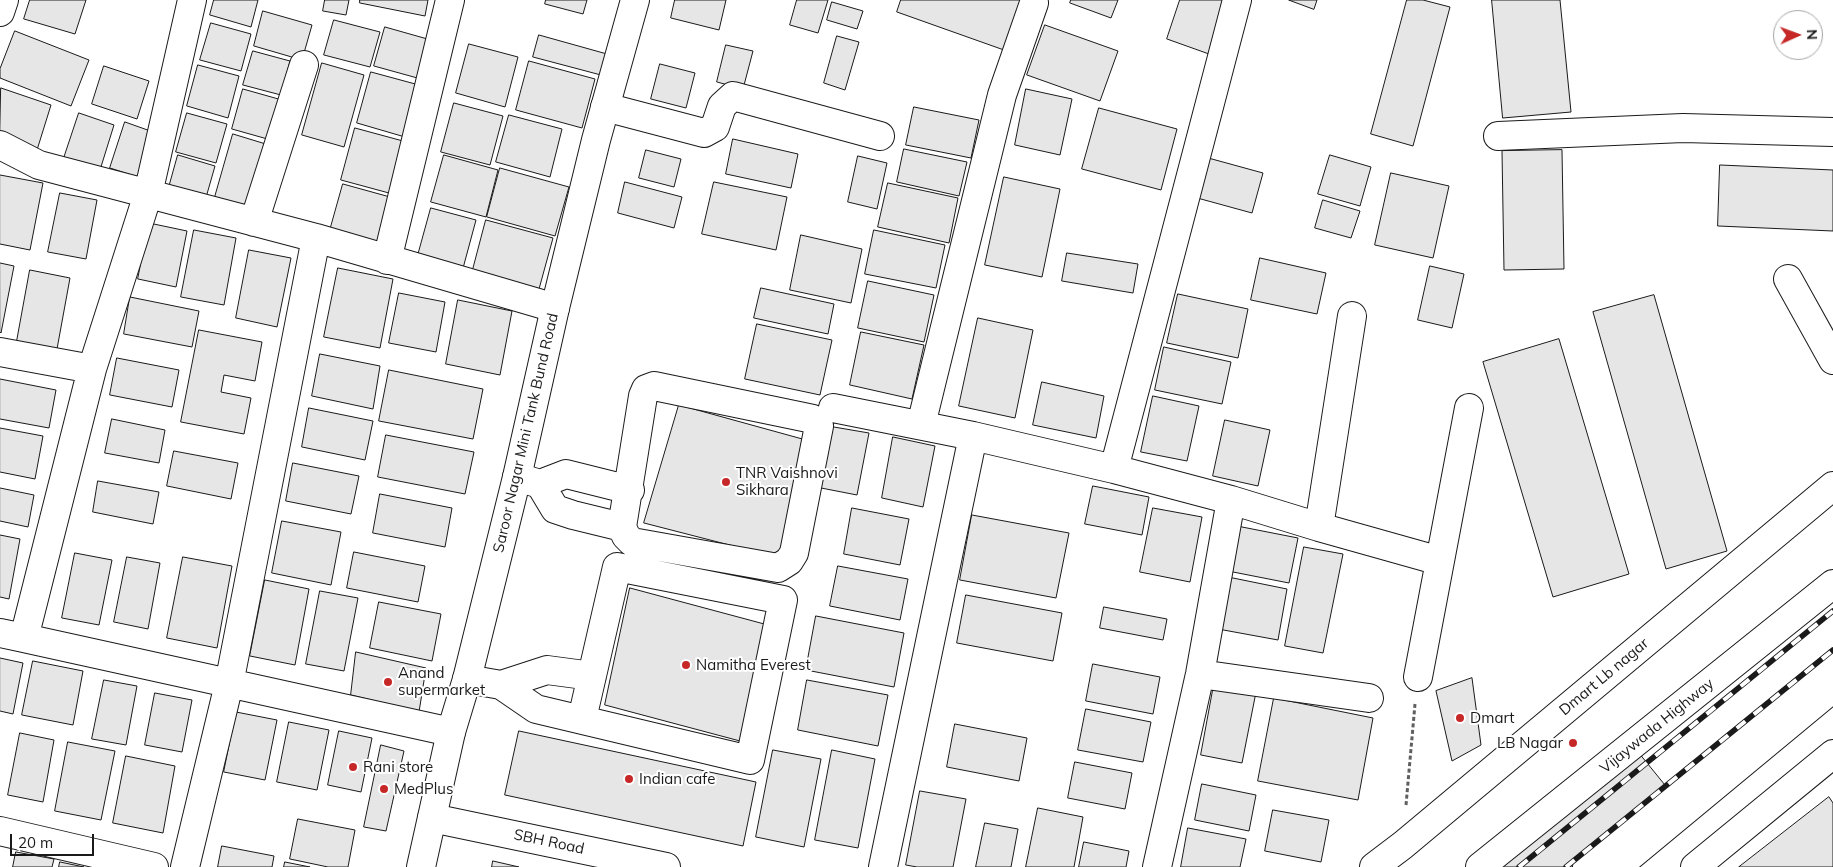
<!DOCTYPE html>
<style>
body{margin:0}
#map{position:relative;width:1833px;height:867px;overflow:hidden;background:#fff;font-family:Mulish,sans-serif}
canvas{display:block}
.north{position:absolute;left:1773px;top:10px;width:50px;height:50px;box-sizing:border-box;background:#fff;border:1px solid #a3a3a3;border-radius:50%;rotate:88deg;font-size:14px;font-weight:700;line-height:20px;text-align:center;color:#1a1a1a}
.north::after{content:'';display:block;margin:auto;width:18px;height:22px;background:#c62828;clip-path:polygon(50% 0,100% 100%,50% 72%,0 100%)}
.scale{position:absolute;left:10px;top:834px;width:84px;height:22px;box-sizing:border-box;border:2px solid #1a1a1a;border-top:0;padding-left:6px;font-size:15px;line-height:18px;white-space:nowrap;color:#1a1a1a;-webkit-text-stroke:4px #fff;paint-order:stroke}
</style>
<div id="map">
<canvas width="1833" height="867"></canvas>
<div class="north">N</div>
<div class="scale">20 m</div>
</div>
<script>
const ctx = document.querySelector('canvas').getContext('2d');
ctx.lineJoin = 'round';
function paint(path, color) { ctx.fillStyle = color; ctx.fill(path, 'evenodd'); }
function strokePath(path, color, width, dash) { ctx.strokeStyle = color; ctx.lineWidth = width; ctx.lineCap = dash ? 'butt' : 'round'; ctx.setLineDash(dash || []); ctx.stroke(path); }
function drawText(font, color, halo, rows, align = 'center') {
  ctx.font = font + ' Mulish,sans-serif'; ctx.lineWidth = 4; ctx.setLineDash([]); ctx.textBaseline = 'middle'; ctx.strokeStyle = halo; ctx.fillStyle = color; for (const [text, x, y, turn = 0] of rows) {
    ctx.save(); ctx.translate(x, y); ctx.rotate((+turn || 0) * Math.PI / 180); ctx.textAlign = isNaN(turn) ? turn : align; if (halo) ctx.strokeText(text, 0, 0); ctx.fillText(text, 0, 0); ctx.restore();
  }
}
const building = new Path2D(`
 M30,0H86L75,34L24,19Z
 M214,0H258L251,27L210,15Z
 M325,0H349L346,15L323,11Z
 M360,0H428L425,16L360,3Z
 M546,0H587L583,14L545,4Z
 M675,0H726L719,30L671,18Z
 M797,0H828L818,33L790,25Z
 M901,0H1021L1004,50L897,12Z
 M1071,0H1118L1111,18L1070,3Z
 M1180,0H1228L1209,54L1167,39Z
 M1289,0H1317L1314,9Z
 M1407,0H1423L1450,7L1413,146L1371,134Z
 M1492,0H1560L1571,112L1503,118Z
 M832,2L863,11L857,29L827,20Z
 M263,11L312,25L302,60L254,46Z
 M334,20L380,32L370,67L324,55Z
 M211,23L251,34L241,71L200,60Z
 M1045,25L1118,51L1100,101L1027,75Z
 M385,27L431,40L421,79L374,66Z
 M15,31L89,60L71,106L0,78V69Z
 M539,35L607,54L601,75L533,57Z
 M837,36L859,42L845,90L824,83Z
 M469,44L518,57L505,107L456,93Z
 M726,45L753,51L743,89L717,82Z
 M253,51L290,61L281,95L243,85Z
 M529,61L595,79L582,128L516,110Z
 M322,63L364,75L344,147L302,135Z
 M660,64L695,73L686,108L651,99Z
 M198,65L239,76L228,118L187,106Z
 M104,66L149,81L137,119L92,104Z
 M371,72L419,85L405,137L357,123Z
 M1,88L51,105L37,150L0,138Z
 M243,89L282,100L271,140L232,129Z
 M1026,89L1072,99L1060,155L1015,145Z
 M454,103L503,116L490,165L441,152Z
 M914,107L979,120L971,158L906,145Z
 M1099,108L1177,129L1161,190L1082,169Z
 M79,113L114,125L100,170L64,158Z
 M187,113L227,124L216,163L176,152Z
 M509,115L562,129L550,177L496,162Z
 M125,122L156,133L141,178L110,168Z
 M355,128L403,141L389,193L341,180Z
 M233,134L269,145L252,207L215,197Z
 M733,139L798,154L791,188L726,174Z
 M904,149L967,162L959,196L897,182Z
 M646,150L681,159L674,187L639,178Z
 M1562,150L1564,269L1504,270L1502,151Z
 M178,155L215,166L205,201L168,191Z
 M444,155L498,170L486,217L431,202Z
 M1330,155L1371,167L1360,206L1318,194Z
 M858,156L887,163L877,209L848,202Z
 M1201,156L1263,173L1252,213L1190,196Z
 M1720,165L1833,170V231L1718,226Z
 M500,168L569,187L555,236L487,217Z
 M1391,173L1449,186L1433,258L1375,245Z
 M0,175L43,183L30,250L0,244Z
 M1004,177L1060,189L1042,277L985,265Z
 M625,182L682,197L674,228L618,213Z
 M714,182L787,197L776,250L702,234Z
 M888,183L958,198L949,243L878,227Z
 M343,184L390,197L376,247L329,234Z
 M60,193L97,200L86,259L48,252Z
 M1323,200L1360,211L1351,238L1315,228Z
 M431,208L476,220L462,272L417,259Z
 M486,220L553,238L536,300L470,281Z
 M149,223L187,231L176,287L138,279Z
 M194,230L236,238L224,305L181,297Z
 M874,230L945,245L936,288L865,274Z
 M801,235L862,249L851,303L790,290Z
 M249,250L291,258L277,327L236,318Z
 M1067,253L1138,264L1133,293L1062,281Z
 M1260,258L1326,273L1317,314L1251,300Z
 M0,263L14,266L1,333L0,332Z
 M1430,266L1464,274L1452,328L1418,320Z
 M338,268L393,279L380,348L324,337Z
 M30,270L70,278L57,349L17,341Z
 M868,281L934,295L924,342L858,328Z
 M761,288L834,304L828,334L754,318Z
 M399,293L445,302L436,352L389,343Z
 M1178,294L1248,309L1238,358L1167,343Z
 M1654,295L1727,551L1666,569L1593,312Z
 M130,297L199,311L192,347L124,334Z
 M458,300L512,311L500,375L446,364Z
 M978,318L1033,330L1015,418L959,406Z
 M757,324L832,340L820,395L745,379Z
 M199,330L262,342L255,381L224,375L221,392L251,398L244,434L181,422Z
 M861,332L924,345L912,399L850,385Z
 M1559,339L1629,574L1553,597L1483,362Z
 M1164,347L1231,362L1222,404L1155,390Z
 M320,354L380,366L373,409L312,396Z
 M117,358L179,370L172,407L110,395Z
 M389,370L483,389L473,439L379,421Z
 M0,379L56,390L49,428L0,419Z
 M1042,382L1104,396L1096,438L1033,425Z
 M1153,396L1199,406L1187,461L1141,452Z
 M679,405L806,440L780,558L644,523Z
 M309,408L373,421L365,460L302,447Z
 M112,419L165,430L159,463L105,453Z
 M1225,420L1270,430L1258,486L1213,476Z
 M828,426L869,433L857,495L816,487Z
 M0,428L43,436L35,479L0,472Z
 M386,435L474,452L465,494L378,477Z
 M893,437L935,446L923,507L882,498Z
 M174,451L238,463L231,499L167,486Z
 M293,463L359,476L351,514L286,501Z
 M98,481L159,492L153,524L93,512Z
 M1093,486L1149,497L1142,535L1085,524Z
 M0,488L34,495L28,527L0,521Z
 M380,494L452,508L445,547L373,533Z
 M852,508L909,519L900,565L844,554Z
 M1153,508L1202,517L1190,582L1140,572Z
 M972,515L1069,533L1056,598L960,580Z
 M282,521L341,532L331,585L272,573Z
 M1237,526L1298,538L1289,583L1228,571Z
 M0,535L20,539L9,599L0,597Z
 M1304,547L1343,554L1323,653L1285,646Z
 M354,552L425,566L418,602L347,588Z
 M75,553L112,560L99,625L62,618Z
 M127,557L160,563L148,629L114,622Z
 M183,557L232,566L217,648L167,638Z
 M838,566L908,579L900,620L830,606Z
 M1228,577L1287,589L1278,640L1218,629Z
 M265,580L309,589L295,665L250,656Z
 M630,588L768,625L740,741L605,705Z
 M320,591L358,598L344,671L306,664Z
 M966,595L1062,613L1053,661L957,643Z
 M379,602L441,614L432,661L370,648Z
 M1104,607L1167,619L1163,640L1100,628Z
 M816,616L904,633L894,687L806,670Z
 M356,652L426,668L419,712L351,695Z
 M0,658L23,663L13,714L0,711Z
 M33,661L83,671L73,725L22,715Z
 M1093,664L1160,677L1153,714L1086,701Z
 M1472,678L1481,745L1452,761L1436,691Z
 M1215,679L1257,687L1242,763L1201,755Z
 M104,680L137,686L126,745L92,739Z
 M807,680L888,695L878,746L798,730Z
 M155,693L192,700L182,752L145,745Z
 M1274,698L1373,718L1358,800L1258,781Z
 M1086,709L1151,722L1143,762L1078,750Z
 M236,712L277,720L265,780L224,772Z
 M289,722L329,730L317,790L277,782Z
 M955,724L1027,738L1019,781L947,767Z
 M339,731L372,738L361,792L328,785Z
 M519,731L756,782L743,846L505,795Z
 M20,733L54,740L43,802L8,795Z
 M68,742L115,751L101,820L55,811Z
 M1630,742L1682,806L1608,867H1478Z
 M381,745L404,751L386,831L364,827Z
 M773,750L821,759L804,847L756,837Z
 M832,750L875,759L858,848L815,840Z
 M126,756L175,766L163,833L113,823Z
 M1075,762L1132,773L1125,809L1068,798Z
 M1202,784L1256,795L1249,831L1195,820Z
 M920,791L966,799L953,867H917L906,865Z
 M1829,797L1833,803V867H1739Z
 M1038,808L1083,817L1074,867H1026Z
 M1273,810L1329,820L1321,862L1265,851Z
 M298,819L355,830L348,867H328L290,859Z
 M985,823L1018,829L1011,867H976Z
 M1188,828L1246,839L1240,867H1181Z
 M1084,842L1129,851L1126,867H1079Z
 M222,846L274,856L272,867H218Z
 M16,852L54,859L52,867H13Z
 M493,861L519,867H492Z
 M60,862L84,867H59Z
 M285,862L310,867H284Z`);
paint(building, '#e6e6e6');
strokePath(building, '#1a1a1a', 1);
const minor = new Path2D(`
 M192,0L148,194L92,369L24,638L451,732
 M0,12L4,0
 M605,107L704,133L715,127L722,106L733,96L880,136
 M1498,136L1683,128L1833,132
 M0,145L39,165L316,238L555,308
 M254,222L304,65
 M387,260L450,0
 M1788,279L1833,360
 M0,352L92,369
 M654,386L813,419L819,426L794,553L789,561L778,568L632,542L626,536L622,527L643,396L646,389Z
 M833,408L973,436L1114,469L1231,500L1319,527L1440,561
 M921,425L1002,95L1034,3
 M1114,469L1237,0
 M517,477L540,484L555,509L573,515L622,527
 M540,484L566,474L630,490
 M1319,527L1352,316
 M0,633L24,638
 M1200,674L1369,698
 M1418,677L1469,408
 M467,679L501,685L536,709L750,760L783,600L617,567L582,719
 M501,685L547,670L592,676
 M432,818L666,867
 M0,831L154,867
 M185,867L229,684L316,238
 M883,867L973,436
 M1157,867L1200,674L1231,500
 M1374,867L1403,845L1833,486
 M1695,867L1833,754`);
const major = new Path2D(`
 M421,867L451,732L467,679L517,477L555,308L596,140L635,0
 M1587,867L1833,666`);
const highway = new Path2D(`
 M1480,867L1833,584
 M1617,867L1833,688`);
strokePath(minor, '#1a1a1a', 30);
strokePath(major, '#1a1a1a', 30);
strokePath(highway, '#1a1a1a', 30);
strokePath(new Path2D(`
 M1406,805L1415,704`), '#5f5f5f', 3, [4, 2.5]);
strokePath(minor, '#fff', 28);
strokePath(major, '#fff', 28);
strokePath(highway, '#fff', 28);
const rail = new Path2D(`
 M1519,867L1833,611
 M1566,867L1833,650`);
strokePath(rail, '#1a1a1a', 5.5);
strokePath(rail, '#fff', 4, [11]);
for (const [x, y, r, color] of [
 [726,482,5,"#c62828"],
 [686,665,5,"#c62828"],
 [388,682,5,"#c62828"],
 [1460,718,5,"#c62828"],
 [1573,743,5,"#c62828"],
 [353,767,5,"#c62828"],
 [629,779,5,"#c62828"],
 [384,789,5,"#c62828"]
]) { const dot = new Path2D(); dot.arc(x, y, r, 0, 2 * Math.PI); ctx.fillStyle = color; ctx.fill(dot); strokePath(dot, '#fff', 2); }
drawText('15px', '#1a1a1a', '#fff', [
 ["Saroor Nagar Mini Tank Bund Road",526,433,-77],
 ["Dmart Lb nagar",1604,677,-40],
 ["Vijaywada Highway",1657,726,-39],
 ["SBH Road",549,842,12]
]);
drawText('15px', '#1a1a1a', '#fff', [
 ["TNR Vaishnovi",736,473],
 ["Sikhara",736,490],
 ["Namitha Everest",696,665],
 ["Anand",398,673],
 ["supermarket",398,690],
 ["Dmart",1470,718],
 ["LB Nagar",1563,743,"right"],
 ["Rani store",363,767],
 ["Indian cafe",639,779],
 ["MedPlus",394,789]
], 'left');
</script>
